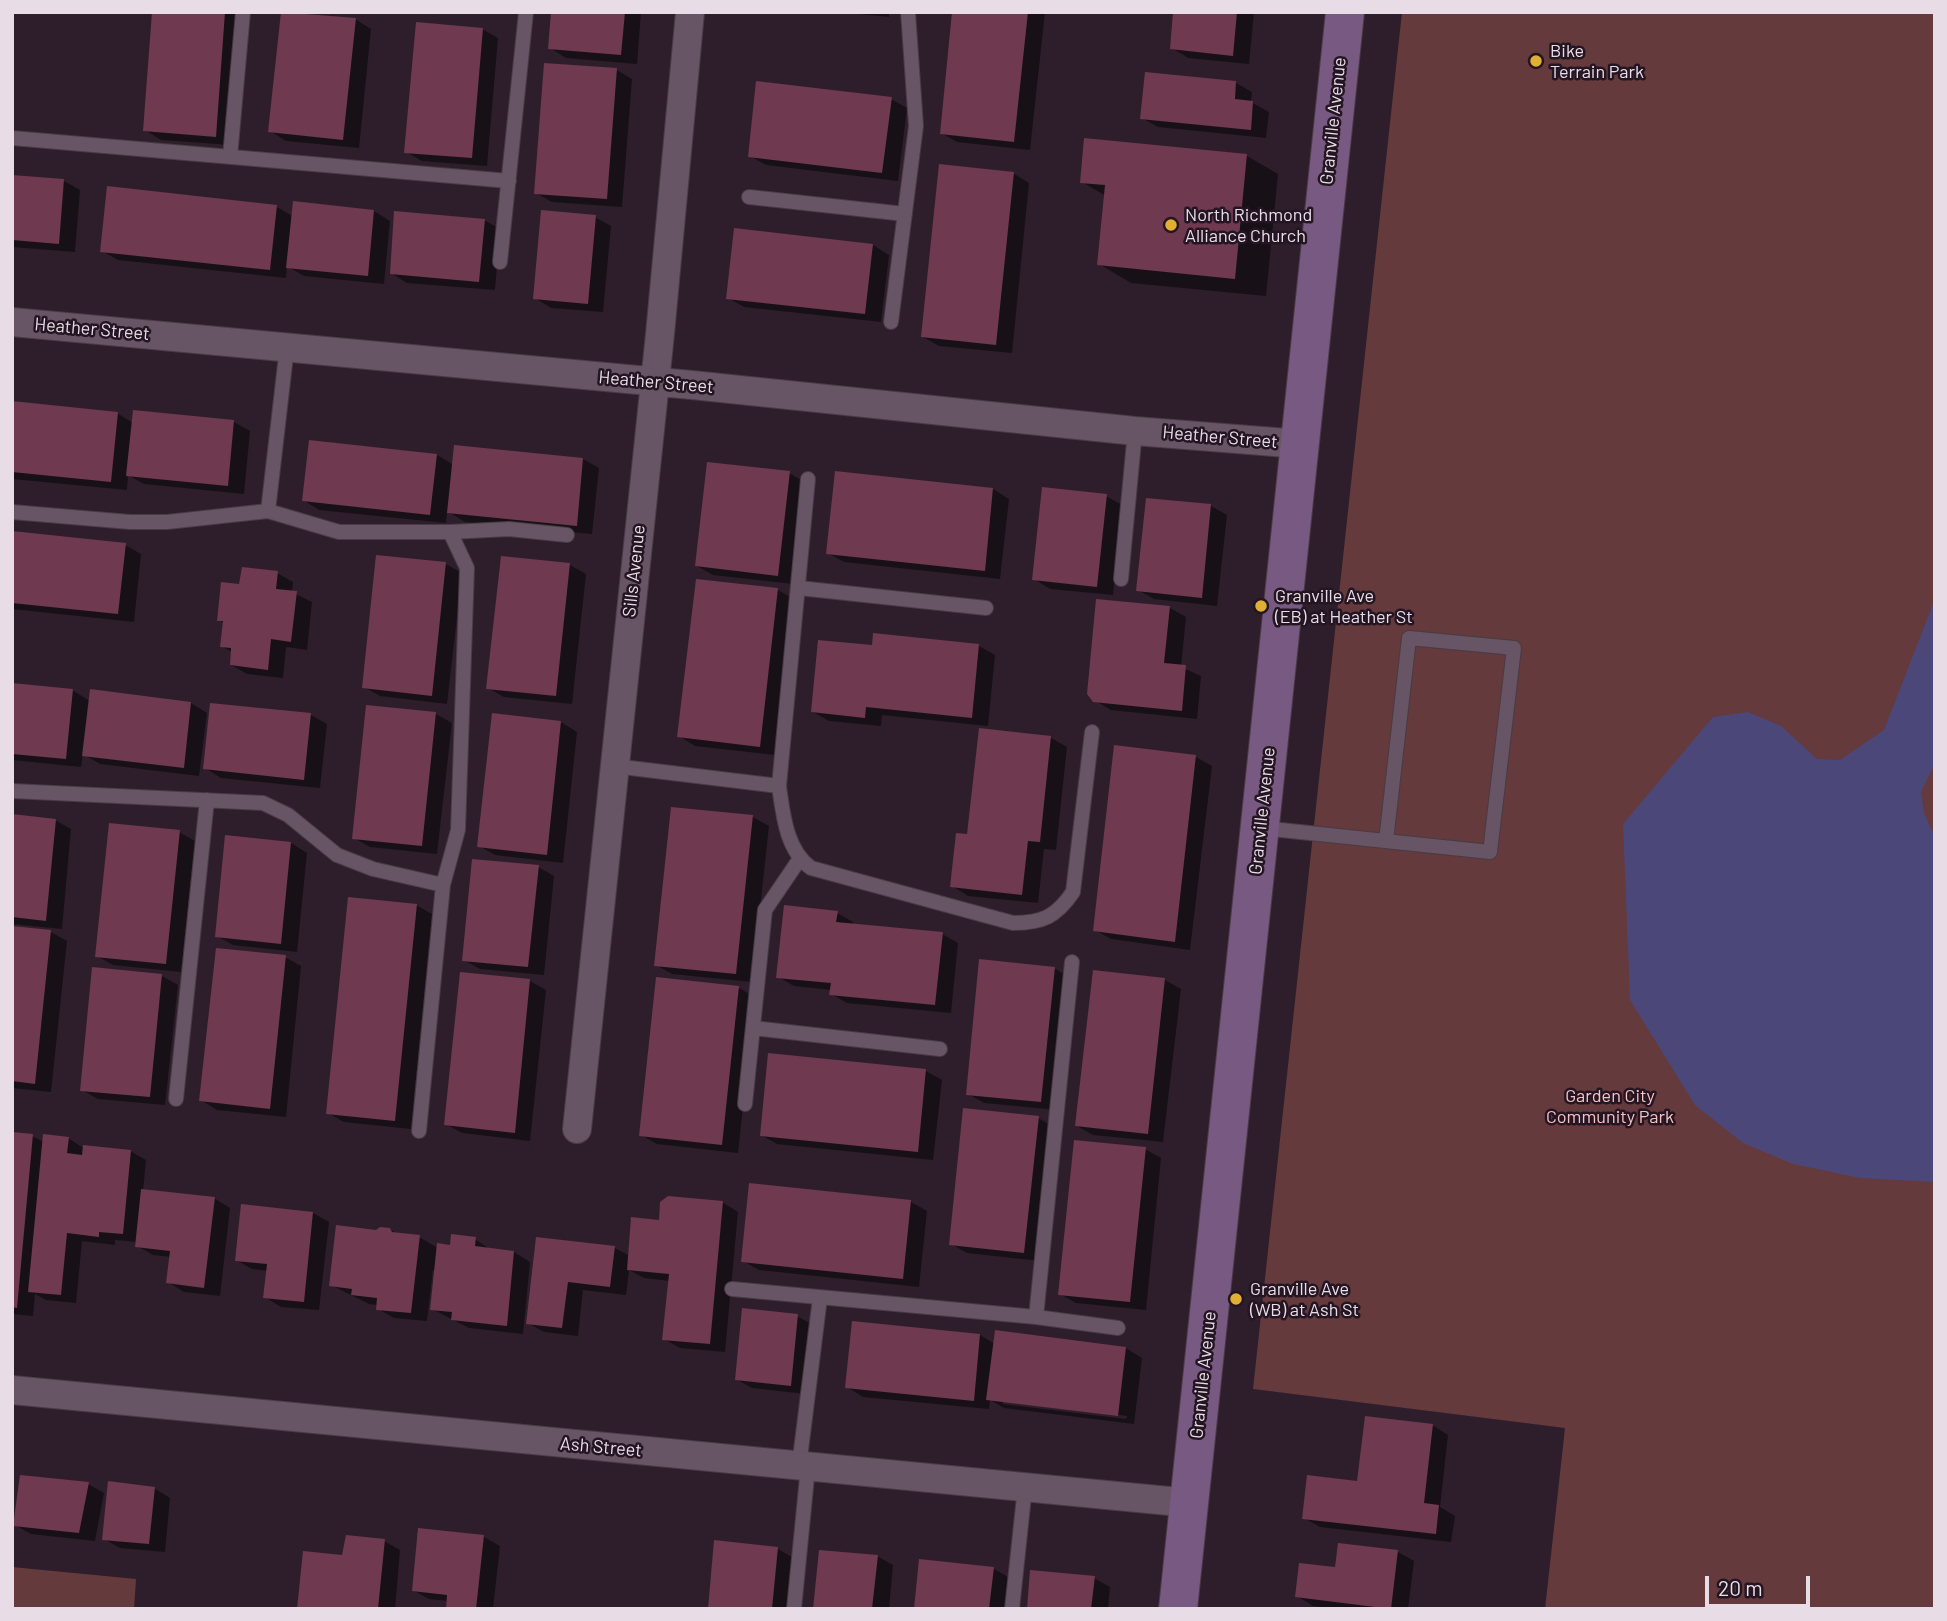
<!DOCTYPE html>
<style>
body{margin:0}
#map{position:relative;width:1947px;height:1621px;overflow:hidden;background:#2e1e2b;font-family:Barlow,sans-serif}
canvas{display:block}
.frame{position:absolute;inset:0;border:14px solid #e8dde6;pointer-events:none}
.scale{position:absolute;left:1705px;top:1576px;width:105px;height:32px;box-sizing:border-box;border:4px solid #e8dde6;border-top:0;padding-left:9px;font-size:21px;line-height:24px;white-space:nowrap;color:#e8dde6;-webkit-text-stroke:5px #241522;paint-order:stroke}
</style>
<div id="map">
<canvas width="1947" height="1621"></canvas>
<div class="frame"></div>
<div class="scale">20 m</div>
</div>
<script>
const ctx = document.querySelector('canvas').getContext('2d');
ctx.lineJoin = 'round';
function paint(path, color) { ctx.fillStyle = color; ctx.fill(path, 'evenodd'); }
function strokePath(path, color, width, dash) { ctx.strokeStyle = color; ctx.lineWidth = width; ctx.lineCap = dash ? 'butt' : 'round'; ctx.setLineDash(dash || []); ctx.stroke(path); }
function drawText(font, color, halo, rows, align = 'center') {
  ctx.font = font + ' Barlow,sans-serif'; ctx.lineWidth = 5; ctx.setLineDash([]); ctx.textBaseline = 'middle'; ctx.strokeStyle = halo; ctx.fillStyle = color; for (const [text, x, y, turn = 0] of rows) {
    ctx.save(); ctx.translate(x, y); ctx.rotate((+turn || 0) * Math.PI / 180); ctx.textAlign = isNaN(turn) ? turn : align; if (halo) ctx.strokeText(text, 0, 0); ctx.fillText(text, 0, 0); ctx.restore();
  }
}
paint(new Path2D(`
 M1402,12H1935V1609H1545L1565,1428L1253,1389Z
 M12,1567L136,1579L134,1609H12Z`), '#643a3c');
paint(new Path2D(`
 M1935,599V763L1921,792L1924,813L1935,837V1182L1860,1178L1793,1164L1743,1143L1695,1105L1630,1000L1623,824L1713,717L1748,712L1781,726L1817,759L1840,760L1884,730Z`), '#4c4779');
paint(new Path2D(`
 M154,12H241L231,145L161,140L145,130Z
 M282,12L355,19L371,29L359,148L286,141L270,131Z
 M553,12H641L637,64L566,58L550,48Z
 M839,12H889V17Z
 M954,12H1045L1030,150L957,142L941,133Z
 M1175,12H1254L1249,64L1188,58L1172,48Z
 M482,29L498,38L487,166L422,161L406,152Z
 M617,70L632,79L622,207L552,202L536,193Z
 M1236,83L1252,92L1251,102L1269,112L1266,138L1158,127L1142,118Z
 M891,99L907,108L898,181L766,165L750,156Z
 M1247,156L1278,174L1266,296L1131,283L1099,264L1106,196L1082,182Z
 M1013,173L1029,183L1012,353L939,346L923,337Z
 M12,177L64,181L80,190L75,252L12,247Z
 M277,207L294,217L374,211L390,221L384,284L304,276L287,266L286,278L118,260L102,251Z
 M595,217L611,226L603,312L551,308L535,298Z
 M484,220L500,229L495,290L407,283L391,273Z
 M873,245L889,255L881,322L744,307L728,298Z
 M12,403L117,413L133,423L234,422L250,431L244,494L144,484L128,475L127,490L12,479Z
 M437,455L454,465L583,459L599,468L592,534L465,522L447,511L446,523L319,510L303,500Z
 M789,473L805,482L793,584L713,575L697,566Z
 M993,489L1009,499L1000,579L844,562L828,553Z
 M1106,496L1122,505L1113,595L1050,589L1034,579Z
 M1148,500L1211,506L1227,515L1217,606L1154,599L1138,590Z
 M12,533L125,545L141,554L134,622L12,609Z
 M446,564L462,573L447,704L380,696L364,687Z
 M570,565L586,574L572,704L504,697L488,688Z
 M277,573L293,582L292,592L312,602L307,650L286,647L283,678L247,674L231,665L233,653L222,646L224,623L219,620L241,586Z
 M778,590L794,599L775,755L695,746L679,736Z
 M1098,601L1170,608L1186,617L1181,667L1201,676L1197,719L1111,710L1094,700Z
 M979,646L995,655L988,726L882,715L881,726L829,721L813,712L873,647Z
 M12,685L72,690L90,701L191,703L207,713L199,776L100,764L83,754L81,767L12,760Z
 M211,705L311,715L327,724L320,788L221,778L205,768Z
 M436,714L452,723L437,854L370,847L354,838Z
 M561,722L577,732L563,863L495,855L479,846Z
 M1051,738L1067,747L1056,850L1044,849L1038,903L968,896L952,886L968,836Z
 M1196,757L1212,766L1190,950L1111,939L1095,930Z
 M12,816L55,820L71,829L62,929L12,924Z
 M753,817L769,826L752,982L672,974L656,965Z
 M179,832L195,841L181,972L113,965L97,956Z
 M227,837L291,843L307,853L297,952L233,945L217,936Z
 M538,867L554,876L544,975L480,969L464,960Z
 M416,905L432,914L411,1129L344,1122L328,1113Z
 M837,913L853,922V925L942,934L958,943L951,1013L847,1003L831,994L832,990L794,986L778,977Z
 M12,928L51,932L67,941L51,1092L12,1088Z
 M285,957L301,966L286,1117L217,1110L201,1100Z
 M1054,968L1070,978L1057,1110L984,1103L968,1094Z
 M162,976L178,985L165,1105L98,1099L82,1090Z
 M1165,980L1181,989L1163,1142L1093,1135L1077,1126Z
 M530,981L546,990L530,1141L462,1133L446,1124Z
 M739,988L755,997L738,1153L657,1144L641,1135Z
 M769,1055L926,1071L942,1080L933,1160L777,1144L761,1135Z
 M1038,1118L1054,1127L1040,1261L967,1253L951,1244Z
 M12,1134L32,1136L44,1142L68,1138L82,1147L130,1151L146,1160L143,1191L214,1198L230,1208L220,1296L184,1292L168,1282L171,1257L153,1255L137,1246V1242L115,1240V1245L82,1241L76,1303L46,1300L35,1294L33,1316L12,1314Z
 M1145,1149L1161,1158L1146,1310L1076,1303L1060,1294Z
 M751,1185L911,1202L927,1211L919,1287L759,1270L743,1261Z
 M722,1202L738,1212L725,1352L680,1348L664,1339L670,1281L644,1278L629,1270L626,1295L583,1290L578,1336L544,1332L528,1323L537,1239L615,1248L630,1256L660,1221Z
 M313,1213L329,1222L319,1310L281,1307L265,1297L268,1271L252,1269L236,1260Z
 M389,1229L398,1234L419,1237L438,1248L452,1247L475,1239L491,1250L514,1252L530,1262L523,1334L469,1328L432,1309L436,1270H433L427,1321L394,1318L378,1309V1305L369,1304L331,1285L377,1231Z
 M797,1316L813,1325L806,1394L752,1388L736,1379Z
 M980,1335L995,1344L1126,1348L1142,1358L1134,1424L1004,1408L990,1400L989,1409L863,1397L847,1387ZM1003,1400L1127,1416L1126,1419L1003,1404Z
 M1432,1425L1448,1435L1440,1507L1455,1516L1451,1542L1320,1527L1304,1518L1358,1483Z
 M88,1484L104,1493L95,1541L31,1534L15,1525Z
 M154,1488L170,1498L165,1552L120,1548L104,1539Z
 M420,1530L484,1537L500,1546L493,1609H448V1601L429,1599L413,1590Z
 M384,1541L400,1550L395,1609H299L344,1557Z
 M778,1549L794,1558L788,1609H709Z
 M1398,1552L1414,1561L1408,1609H1338L1313,1606L1297,1596L1337,1569Z
 M877,1556L893,1565L889,1609H815Z
 M994,1569L1010,1578L1006,1609H915Z
 M1094,1578L1110,1587L1108,1609H1028Z`), '#0007');
paint(new Path2D(`
 M152,12H225L216,137L143,131Z
 M281,12L356,18L343,140L268,132Z
 M551,12H625L621,55L548,49Z
 M952,12H1028L1014,142L940,134Z
 M1173,12H1237L1233,56L1170,49Z
 M416,22L483,28L472,158L404,153Z
 M544,63L617,68L607,199L534,194Z
 M1145,72L1236,81L1235,99L1253,101L1251,130L1140,119Z
 M756,81L892,97L882,173L748,157Z
 M1084,138L1247,154L1235,279L1097,265L1105,185L1080,183Z
 M939,164L1014,172L996,345L921,337Z
 M12,175L64,179L59,244L12,240Z
 M107,186L277,205L270,270L100,252Z
 M293,201L374,210L368,276L286,268Z
 M541,210L596,215L588,304L533,299Z
 M394,211L485,219L479,282L390,274Z
 M734,228L873,244L865,314L726,299Z
 M12,401L118,412L111,482L12,472Z
 M133,410L234,420L228,486L126,476Z
 M309,440L437,454L430,515L302,501Z
 M454,445L583,458L577,526L447,513Z
 M707,462L790,471L778,576L695,566Z
 M835,471L993,488L985,571L826,554Z
 M1042,487L1107,494L1097,587L1032,580Z
 M1146,498L1211,504L1202,598L1136,591Z
 M12,531L126,543L118,614L12,603Z
 M376,555L446,562L432,696L362,688Z
 M501,556L570,563L556,696L486,689Z
 M242,567L278,571L276,589L297,591L291,642L271,639L268,670L230,665L231,648L220,647L223,621H217L221,582L239,584Z
 M696,579L778,588L760,747L677,737Z
 M1096,599L1170,606L1164,663L1186,665L1182,711L1093,702L1087,694Z
 M873,633L979,644L972,718L866,707L865,718L811,712L818,640L872,645Z
 M12,683L73,689L66,759L12,754Z
 M90,689L191,702L184,768L82,756Z
 M210,703L311,713L304,780L203,769Z
 M366,705L436,712L422,846L352,839Z
 M492,713L561,721L547,855L477,847Z
 M979,728L1051,736L1040,842L1028,841L1022,895L950,887L956,833L967,834Z
 M1114,745L1196,755L1175,942L1093,931Z
 M671,807L753,815L736,974L654,966Z
 M12,814L56,819L46,921L12,917Z
 M109,823L180,830L166,964L95,957Z
 M225,835L291,842L281,944L215,937Z
 M472,859L539,865L528,967L462,961Z
 M348,897L417,904L395,1121L326,1114Z
 M784,905L838,911L836,922L943,932L935,1005L829,995L831,983L776,978Z
 M12,926L51,930L35,1084L12,1081Z
 M216,948L286,955L270,1109L199,1101Z
 M979,959L1055,967L1041,1102L966,1095Z
 M92,967L162,974L150,1097L80,1091Z
 M1093,970L1165,978L1148,1134L1075,1126Z
 M460,972L530,979L515,1133L444,1125Z
 M656,977L739,986L722,1145L639,1136Z
 M768,1053L926,1069L918,1152L760,1136Z
 M963,1108L1039,1116L1024,1253L949,1245Z
 M12,1132L33,1134L17,1308L12,1307Z
 M43,1134L69,1137L67,1153L82,1155L83,1145L131,1150L123,1234L99,1232V1237L67,1233L61,1295L28,1292Z
 M1074,1140L1146,1147L1130,1302L1058,1295Z
 M749,1183L911,1200L903,1279L741,1262Z
 M141,1189L215,1197L204,1288L166,1283L170,1251L135,1247Z
 M668,1196L723,1201L710,1344L662,1340L669,1274L627,1270L631,1217L659,1220L660,1202Z
 M241,1204L313,1212L304,1302L263,1298L267,1264L235,1261Z
 M336,1225L376,1230L380,1227L390,1228L392,1232L420,1235L411,1313L376,1310L377,1298L351,1295L352,1289L329,1286Z
 M451,1234L476,1237L475,1246L514,1251L507,1326L451,1320L452,1312L430,1310L437,1243L450,1245Z
 M536,1237L615,1246L610,1287L568,1282L562,1328L526,1324Z
 M742,1308L798,1314L791,1386L735,1380Z
 M852,1321L980,1334L974,1401L845,1388Z
 M995,1330L1126,1347L1118,1416L986,1400Z
 M1365,1416L1433,1424L1424,1503L1439,1505L1436,1534L1302,1519L1307,1475L1357,1481Z
 M20,1475L89,1482L79,1533L13,1526Z
 M108,1481L155,1487L149,1544L102,1540Z
 M418,1528L484,1535L476,1609H446L447,1595L412,1591Z
 M346,1535L385,1539L378,1609H297L303,1551L342,1555Z
 M714,1540L778,1547L772,1609H708Z
 M1338,1543L1398,1550L1391,1609L1295,1597L1299,1563L1335,1567Z
 M819,1550L878,1555L872,1609H813Z
 M919,1559L994,1567L989,1609H914Z
 M1030,1570L1095,1576L1091,1609H1027Z`), '#6f3950');
const lane = new Path2D(`
 M12,138L509,181
 M230,157L243,12
 M749,197L905,214
 M500,262L526,12
 M891,322L916,126L908,12
 M12,512L130,522H167L268,511L287,347
 M450,532L509,529L567,535
 M1121,579L1135,431
 M799,588L986,608
 M614,766L779,786L808,479
 M779,786C783,814 786,850 811,868L1013,923C1042,923 1056,917 1073,892L1092,732
 M12,791L263,803L288,815L337,855L373,869L443,885L458,830L467,568L450,532H339L268,511
 M1262,828L1490,852L1514,648L1409,638L1386,841
 M753,1028L940,1049
 M176,1099L207,800
 M745,1104L765,910L799,860
 M419,1131L443,885
 M732,1289L1036,1317L1118,1328
 M1036,1317L1072,962
 M799,1466L820,1298
 M794,1609L808,1467
 M1012,1609L1025,1487`);
const street = new Path2D(`
 M12,322L692,385L1135,431L1300,444
 M577,1129L660,334L690,12
 M12,1390L1190,1503`);
const secondary = new Path2D(`
 M1178,1609L1345,12`);
strokePath(lane, '#483b46', 16);
strokePath(street, '#483b46', 30);
strokePath(secondary, '#483b46', 40);
strokePath(lane, '#675464', 14);
strokePath(street, '#675464', 28);
strokePath(secondary, '#785982', 38);
for (const [x, y, r, color] of [
 [1536,61,7,"#e1af34"],
 [1171,225,7,"#e1af34"],
 [1261,606,7,"#e1af34"],
 [1236,1299,7,"#e1af34"]
]) { const dot = new Path2D(); dot.arc(x, y, r, 0, 2 * Math.PI); ctx.fillStyle = color; ctx.fill(dot); strokePath(dot, '#241522', 2.5); }
drawText('18px', '#e8dde6', '#241522', [
 ["Bike",1550,51],
 ["Terrain Park",1550,72],
 ["North Richmond",1185,215],
 ["Alliance Church",1185,236],
 ["Granville Ave",1275,596],
 ["(EB) at Heather St",1275,617],
 ["Granville Ave",1250,1289],
 ["(WB) at Ash St",1250,1310]
], 'left');
drawText('18px', '#e8dde6', '#241522', [
 ["Granville Avenue",1333,121,-84],
 ["Heather Street",92,329,5],
 ["Heather Street",656,382,5],
 ["Heather Street",1220,437,5],
 ["Sills Avenue",634,571,-84],
 ["Granville Avenue",1262,811,-84],
 ["Granville Avenue",1203,1375,-84],
 ["Ash Street",601,1447,5]
]);
drawText('18px', '#fac0c1', '#241522', [
 ["Garden City",1610,1096],
 ["Community Park",1610,1117]
]);
</script>
